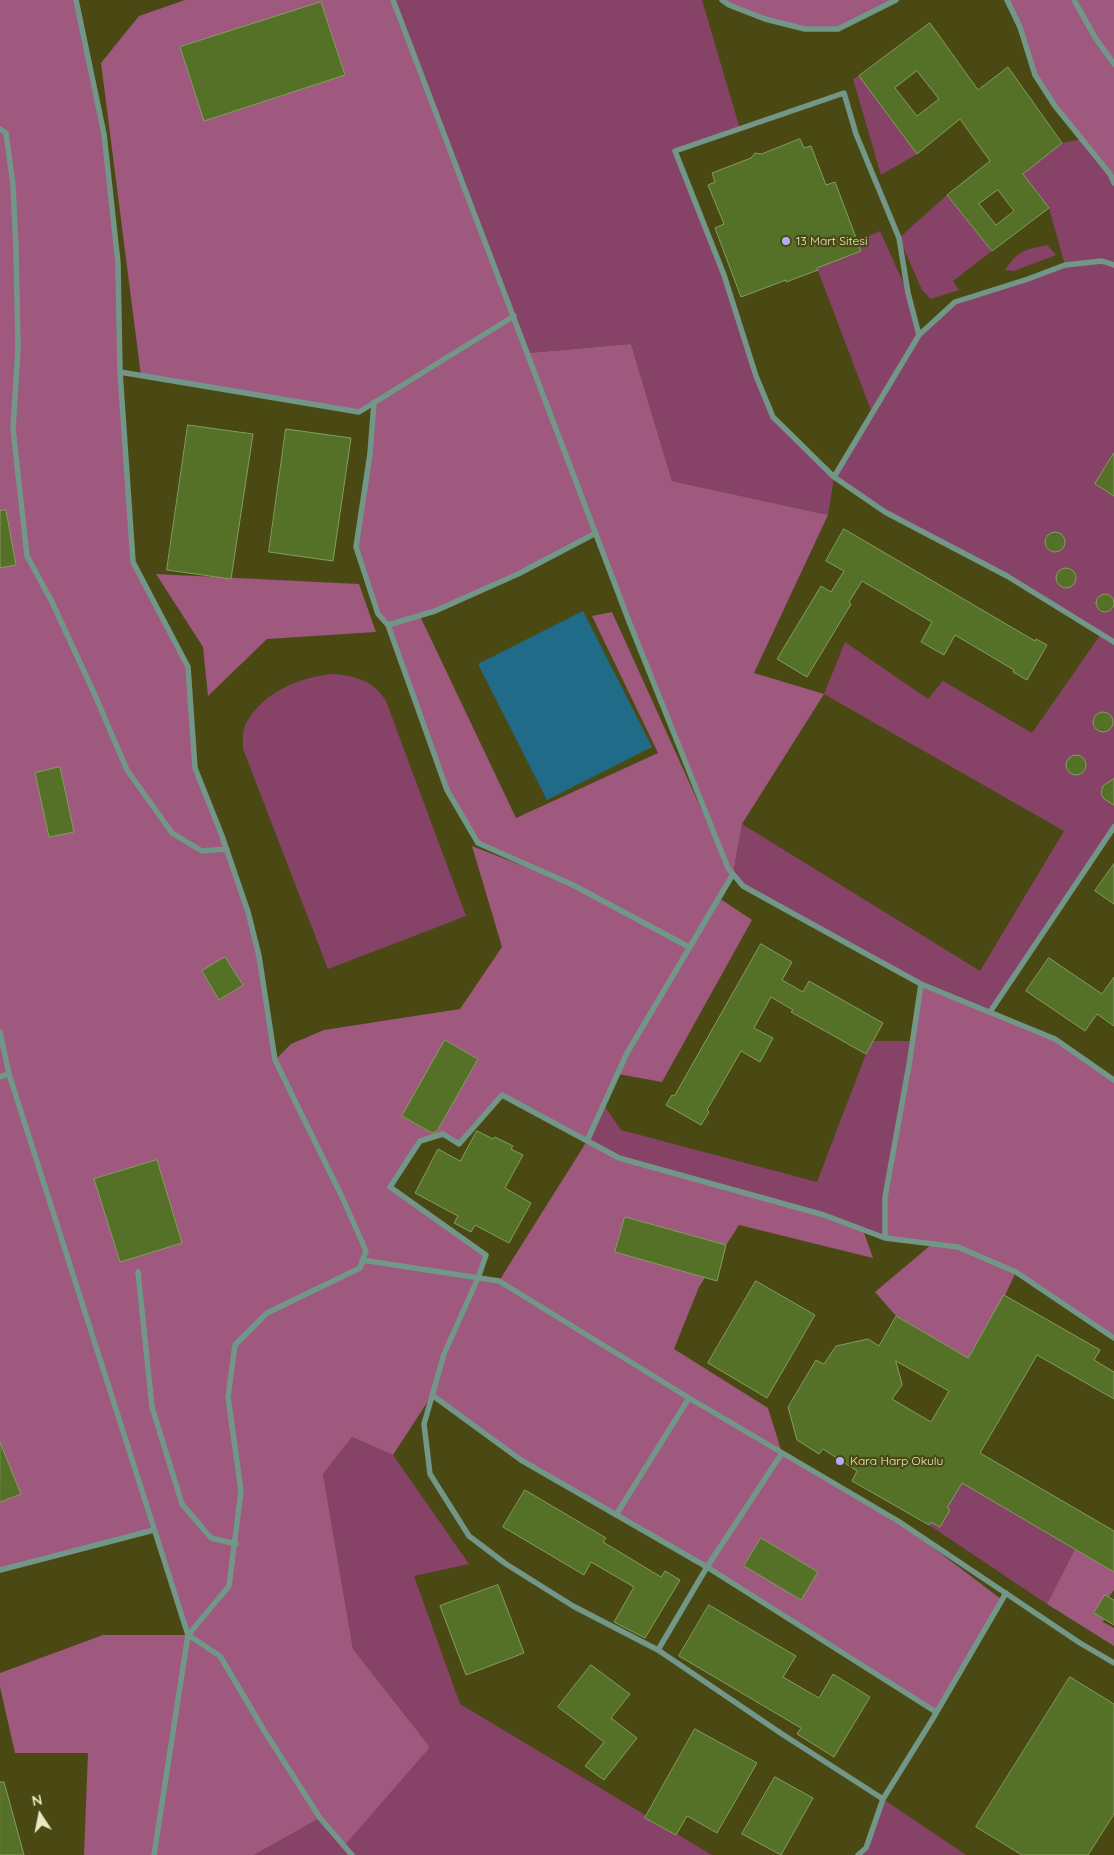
<!DOCTYPE html>
<style>
body{margin:0}
#map{position:relative;width:1114px;height:1855px;overflow:hidden;background:#4a4914;font-family:Quicksand,sans-serif}
canvas{display:block}
.north{position:absolute;left:15px;top:1790px;width:50px;height:50px;-webkit-text-stroke:4px #4a4914;paint-order:stroke;rotate:349deg;font-size:14px;font-weight:700;line-height:20px;text-align:center;color:#e8e8c5}
.north::after{content:'';display:block;margin:auto;width:18px;height:22px;background:#e8e8c5;clip-path:polygon(50% 0,100% 100%,50% 72%,0 100%)}
</style>
<div id="map">
<canvas width="1114" height="1855"></canvas>
<div class="north">N</div>
</div>
<script>
const ctx = document.querySelector('canvas').getContext('2d');
ctx.lineJoin = 'round';
function paint(path, color) { ctx.fillStyle = color; ctx.fill(path, 'evenodd'); }
function strokePath(path, color, width, dash) { ctx.strokeStyle = color; ctx.lineWidth = width; ctx.lineCap = dash ? 'butt' : 'round'; ctx.setLineDash(dash || []); ctx.stroke(path); }
function drawText(font, color, halo, rows, align = 'center') {
  ctx.font = font + ' Quicksand,sans-serif'; ctx.lineWidth = 4.5; ctx.setLineDash([]); ctx.textBaseline = 'middle'; ctx.strokeStyle = halo; ctx.fillStyle = color; for (const [text, x, y, turn = 0] of rows) {
    ctx.save(); ctx.translate(x, y); ctx.rotate((+turn || 0) * Math.PI / 180); ctx.textAlign = isNaN(turn) ? turn : align; if (halo) ctx.strokeText(text, 0, 0); ctx.fillText(text, 0, 0); ctx.restore();
  }
}
paint(new Path2D(`
 M393,0H702L740,129L676,150L724,275L773,417L834,476L872,413L817,268L861,251L857,241L880,231L908,293L919,335L955,302L1065,265L1049,208L1023,174L1062,143L1083,139L1114,183V827L990,1012L921,984L743,886L733,874L742,824L980,971L1064,831L824,694L845,642L928,699L943,681L1032,733L1101,634L1007,576L885,512L834,477L828,515L672,481L631,344L528,353Z
 M859,76L917,154L881,175L853,79Z
 M947,195L992,251L953,281L959,290L931,299L922,290L899,238Z
 M1047,245L1056,255L1014,271L1005,270C1019,250 1024,250 1047,245Z
 M334,674C356,676 374,681 386,701L466,916L328,969L243,749C243,740 242,729 247,722C263,692 302,676 334,674Z
 M873,1041H912L885,1238L619,1158L587,1141L604,1105L621,1130L817,1182L866,1054Z
 M352,1437L393,1455L469,1564L414,1576L460,1704L712,1855H254L320,1818L430,1747L353,1649L323,1474Z
 M962,1483L1075,1549L1047,1604L929,1525L931,1522L940,1527L950,1510L947,1508Z
 M883,1799L966,1855H858L866,1848Z`), '#874268');
paint(new Path2D(`
 M0,0H76L104,134L118,263L120,372L133,562L188,667L195,768L222,836L259,956L275,1060L291,1044L324,1030L460,1009L502,947L472,846L559,880L478,843L447,790L388,625L378,614L356,547L374,402L359,412L141,376L101,63L139,16L185,0H393L528,353L631,344L672,481L828,515L754,673L824,694L742,824L733,874L719,898L752,920L662,1082L618,1074L587,1141L619,1158L824,1215L863,1230L873,1258L739,1225L699,1287L674,1349L768,1408L782,1453L898,1521L1001,1599L936,1712L707,1567L521,1460L432,1395L393,1455L352,1437L323,1474L353,1649L430,1747L344,1846L320,1818L254,1855H84L88,1753H15L0,1687V1673L103,1635H188L154,1530L0,1570ZM596,534L728,868L612,612L592,616L658,753L516,818L420,616L518,574ZM502,1096L587,1141L499,1281L478,1278L486,1255L390,1187L420,1141L443,1135L459,1144Z
 M722,0H896L838,29H805L765,19Z
 M1007,0H1114V183L1035,75Z
 M156,574L359,584L376,632L267,639L208,696L203,647Z
 M921,984L1055,1039L1114,1080V1338L1016,1272L973,1363L956,1351L896,1316L875,1292L932,1244L885,1238V1197Z
 M1075,1549L1114,1572V1590L1109,1597L1105,1595L1094,1613L1104,1619L1103,1622L1114,1628V1646L1047,1604Z`), '#9f587e');
paint(new Path2D(`
 M583,611L652,747L547,800L478,664Z`), '#206c88');
const building = new Path2D(`
 M321,2L345,75L204,121L180,47Z
 M930,23L978,90L1008,67L1062,143L1023,174L1049,208L992,251L947,195L990,161L960,119L917,154L859,76ZM917,71L939,99L917,116L895,88ZM998,190L1014,211L996,225L979,204Z
 M800,139L804,148L811,146L826,185L835,182L861,251L817,268L818,270L786,282V280L741,297L715,228L724,224L708,185L715,182L712,173L751,158L755,153L761,154Z
 M188,425L253,434L231,579L167,570Z
 M286,429L351,438L333,561L269,552Z
 M1114,453V496L1095,484Z
 M6,510L16,565L0,568V511Z
 M844,529L1035,641L1036,639L1047,645L1027,680L1013,672L1014,670L955,635L944,655L921,642L932,622L862,581L849,602L851,604L807,677L777,659L821,586L831,592L844,571L826,561Z
 M1045 542a10 10 0 1 1 20 0a10 10 0 1 1-20 0Z
 M1056 578a10 10 0 1 1 20 0a10 10 0 1 1-20 0Z
 M1096 603a9 9 0 1 1 18 0a9 9 0 1 1-18 0Z
 M1093 722a10 10 0 1 1 20 0a10 10 0 1 1-20 0Z
 M1066 765a10 10 0 1 1 20 0a10 10 0 1 1-20 0Z
 M60,767L74,832L49,837L35,773Z
 M1114,779V805L1104,799L1101,793L1103,786Z
 M1114,864V904L1095,891Z
 M761,944L792,962L782,980L803,992L809,981L883,1023L866,1054L791,1012L793,1010L771,997L754,1028L773,1038L760,1062L741,1051L707,1110L709,1112L701,1125L666,1105L672,1095L674,1096Z
 M225,957L243,985L219,1000L202,971Z
 M1049,958L1102,994L1114,977V1026L1097,1014L1085,1031L1026,991Z
 M445,1040L478,1059L437,1131L432,1133L402,1116Z
 M477,1131L493,1139L495,1137L513,1146L511,1149L523,1155L505,1188L531,1203L509,1243L475,1225L471,1232L454,1223L458,1216L415,1193L438,1149L460,1161Z
 M157,1160L182,1243L120,1262L94,1179Z
 M625,1217L726,1245L717,1281L615,1252Z
 M756,1281L815,1315L767,1398L708,1363Z
 M1004,1295L1100,1350L1094,1360L1114,1372V1399L1037,1355L980,1453L1114,1531V1572L962,1483L947,1508L950,1510L940,1527L931,1522L929,1525L852,1481L857,1471L823,1449L819,1454L797,1440L788,1407L816,1360L824,1364L836,1346L868,1339L879,1346L896,1316L968,1358ZM896,1361L949,1391L931,1422L892,1399L902,1385Z
 M0,1442L21,1494L0,1502Z
 M525,1490L606,1538L603,1542L661,1577L665,1571L680,1580L645,1638L614,1622L634,1587L591,1562L584,1575L503,1527Z
 M761,1538L818,1572L801,1600L744,1566Z
 M498,1585L524,1653L466,1675L440,1606Z
 M1105,1595L1114,1600V1625L1094,1613Z
 M709,1605L796,1656L783,1677L819,1698L833,1674L870,1697L834,1757L797,1734L801,1728L679,1656Z
 M591,1665L630,1694L611,1718L637,1738L604,1780L585,1766L604,1742L558,1707Z
 M1070,1677L1114,1704V1814L1088,1855H1022L976,1827Z
 M695,1729L757,1763L717,1833L687,1816L676,1835L645,1818Z
 M775,1777L813,1798L781,1855L742,1834Z
 M0,1782H4L24,1855H0Z`);
paint(building, '#557128');
strokePath(building, '#839d60', 1);
strokePath(new Path2D(`
 M76,0L104,134L118,263L120,372L133,562L188,667L195,768L222,836L248,912L259,956L275,1060L343,1199L366,1251L360,1268L267,1313L235,1345L228,1397L241,1491L229,1586L188,1635L220,1656L265,1732L320,1818L352,1855
 M393,0L630,624L728,868L743,886L839,939L921,984L1055,1039L1114,1080
 M722,0L729,5L765,19L805,29H838L896,0
 M1007,0L1020,27L1035,75L1055,106L1110,174L1114,183
 M1074,0L1096,39L1114,64
 M0,129L6,133L13,185L16,249L18,348L13,429L27,556L52,602L94,693L127,770L172,833L202,851L227,849
 M1114,265L1102,261L1065,265L1028,279L955,302L919,335L834,477L885,512L1007,576L1114,642
 M120,372L359,412L514,316
 M374,402L370,454L356,547L378,614L388,625L435,611L518,574L596,533
 M834,477L773,417L756,376L724,275L675,151L844,93L856,134L899,238L908,293L919,335
 M388,625L447,790L478,843L573,885L689,947
 M990,1012L1114,827
 M0,1032L9,1074L188,1635L154,1855
 M0,1077L9,1074
 M587,1141L627,1053L733,874
 M885,1238V1197L909,1065L921,984
 M362,1260L499,1281L689,1398L898,1521L1080,1643L1114,1663
 M138,1272L152,1407L182,1504L211,1538L236,1544
 M432,1395L521,1460L707,1567L658,1650L782,1734L883,1799
 M782,1453L707,1567L936,1712
 M616,1515L689,1398
 M0,1570L154,1530
 M658,1650L573,1606L506,1564L469,1536L430,1474L424,1424L444,1354L478,1278L486,1255L390,1187L420,1141L443,1134L459,1144L502,1095L619,1158L824,1215L885,1238L958,1247L1016,1272L1114,1338
 M858,1855L866,1848L883,1799L932,1720L1006,1593`), '#729788', 5.5);
for (const [x, y, r, color] of [
 [786,241,5,"#b3adf9"],
 [840,1461,5,"#b3adf9"]
]) { const dot = new Path2D(); dot.arc(x, y, r, 0, 2 * Math.PI); ctx.fillStyle = color; ctx.fill(dot); strokePath(dot, '#4a4914', 2); }
drawText('12px', '#e8e8c5', '#4a4914', [
 ["13 Mart Sitesi",796,241],
 ["Kara Harp Okulu",850,1461]
], 'left');
</script>
